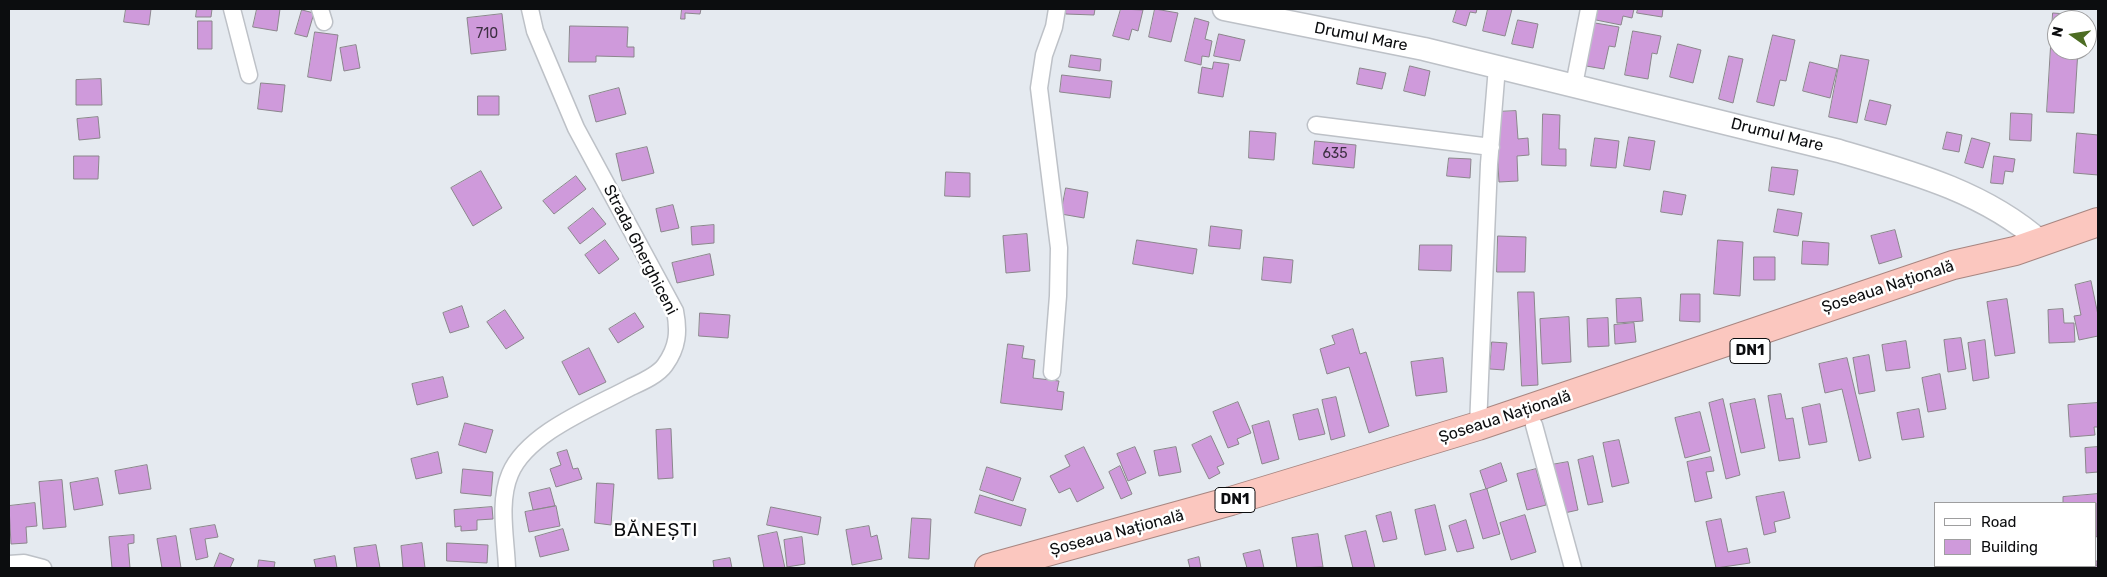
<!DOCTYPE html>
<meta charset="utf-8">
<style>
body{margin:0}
#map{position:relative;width:2107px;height:577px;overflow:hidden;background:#e5eaf0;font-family:Rubik,sans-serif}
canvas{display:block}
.frame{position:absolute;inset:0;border:10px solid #0c0d0f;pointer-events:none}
.legend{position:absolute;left:1934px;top:502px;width:162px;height:65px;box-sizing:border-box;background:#fff;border:1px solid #9e9e9f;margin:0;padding:6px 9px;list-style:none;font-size:15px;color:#0c0d0f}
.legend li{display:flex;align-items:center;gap:10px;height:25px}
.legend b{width:25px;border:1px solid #9e9e9f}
.north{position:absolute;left:2047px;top:10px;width:50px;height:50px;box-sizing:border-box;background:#fff;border:1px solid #9e9e9f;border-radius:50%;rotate:283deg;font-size:14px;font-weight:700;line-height:20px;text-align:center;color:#0c0d0f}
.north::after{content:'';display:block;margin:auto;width:18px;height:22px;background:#4d6d23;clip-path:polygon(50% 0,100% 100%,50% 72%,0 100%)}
</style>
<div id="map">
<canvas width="2107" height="577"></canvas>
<div class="frame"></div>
<ul class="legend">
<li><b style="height:6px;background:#fff"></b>Road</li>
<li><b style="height:14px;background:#cf9adb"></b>Building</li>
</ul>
<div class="north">N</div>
</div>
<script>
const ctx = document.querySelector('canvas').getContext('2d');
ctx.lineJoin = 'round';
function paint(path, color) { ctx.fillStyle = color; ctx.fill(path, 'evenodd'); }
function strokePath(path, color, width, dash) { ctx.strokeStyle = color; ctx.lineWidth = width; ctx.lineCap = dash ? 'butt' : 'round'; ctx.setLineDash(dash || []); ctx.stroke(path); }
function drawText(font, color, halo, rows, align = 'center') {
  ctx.font = font + ' Rubik,sans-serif'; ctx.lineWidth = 5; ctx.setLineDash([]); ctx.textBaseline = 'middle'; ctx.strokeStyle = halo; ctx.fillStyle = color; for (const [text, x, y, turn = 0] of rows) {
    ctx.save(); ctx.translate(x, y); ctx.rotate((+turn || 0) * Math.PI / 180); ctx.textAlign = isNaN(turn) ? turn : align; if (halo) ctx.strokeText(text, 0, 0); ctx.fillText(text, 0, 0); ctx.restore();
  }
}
const building = new Path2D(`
 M126,9H151L149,25L124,22Z
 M197,9H212L211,17H196Z
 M257,9H280L277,31L253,27Z
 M682,9H701L700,14L685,13V19H681Z
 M1066,9H1095L1094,15L1066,14Z
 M1121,9L1143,10L1138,31L1132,29L1129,40L1113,36Z
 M1155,9L1178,13L1171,42L1149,37Z
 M1457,9H1477L1476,13L1470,12L1466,26L1453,22Z
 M1488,9H1512L1505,36L1483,31Z
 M1598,9H1634L1632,18L1623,16L1621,25L1596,20Z
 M1638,9H1663L1662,17L1637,13Z
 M302,10L314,13L307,37L295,34Z
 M2053,13L2080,15V20H2057V50H2078L2074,113L2047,112Z
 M502,14L506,50L471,54L467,18Z
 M1195,18L1209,22L1205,39L1212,41L1209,57L1202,56L1201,65L1185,61Z
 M1518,20L1538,24L1533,48L1512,44Z
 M198,21H212V49H198Z
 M1595,23L1619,27L1615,47L1609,46L1604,69L1586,66Z
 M570,26L628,27L627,47H634V57L596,56V62H569Z
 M1633,31L1661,36L1657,54L1652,53L1648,79L1625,75Z
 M315,32L338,35L331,81L308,77Z
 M1219,34L1245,40L1240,61L1214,56Z
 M1773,35L1795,40L1786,81L1780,80L1774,106L1757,102Z
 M1678,44L1701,50L1693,83L1670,77Z
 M356,45L360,68L344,71L340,48Z
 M1071,55L1101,59L1100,71L1069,67Z
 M1841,55L1869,60L1857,123L1829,117Z
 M1729,56L1743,59L1733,103L1719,99Z
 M1214,62L1229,64L1223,97L1198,93L1202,67L1212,69Z
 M1810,62L1837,69L1830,98L1803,91Z
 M1410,66L1430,71L1425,96L1404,91Z
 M1360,68L1386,73L1382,89L1357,84Z
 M1062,75L1112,81L1110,98L1060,92Z
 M101,79L102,105H76V80Z
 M261,83L285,85L282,112L258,109Z
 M619,88L626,114L596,122L589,96Z
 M478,96H499V115H478Z
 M1870,100L1891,105L1886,125L1865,120Z
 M1516,111L1518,139L1528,138L1529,155L1517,156L1518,181L1499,182L1495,112Z
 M2011,113L2032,114L2031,141L2010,140Z
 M1543,114L1560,115L1559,149H1566V166L1542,165Z
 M98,117L100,138L79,140L77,119Z
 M1250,131L1276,133L1274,160L1249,158Z
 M1947,132L1962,135L1959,152L1943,149Z
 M2077,133L2098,135V175L2074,173Z
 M1629,137L1655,141L1650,170L1624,166Z
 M1595,138L1619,141L1616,168L1591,166Z
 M1972,138L1990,143L1983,168L1965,163Z
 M1315,141L1356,145L1354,168L1313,164Z
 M647,147L654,173L622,181L616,154Z
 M74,156H99L98,179H74Z
 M1994,156L2015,159L2013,172L2005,171L2003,184L1991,183Z
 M1449,158L1471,159L1470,178L1447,176Z
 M1772,167L1798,170L1794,195L1769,191Z
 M481,171L502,208L473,226L451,188Z
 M946,172L970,173V197L945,196Z
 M576,176L586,189L554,214L543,201Z
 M1066,188L1088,192L1084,218L1061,214Z
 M1664,191L1686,195L1682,215L1661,212Z
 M673,205L679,228L661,232L656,209Z
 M593,208L606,224L580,244L568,228Z
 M1778,209L1802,213L1798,236L1774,232Z
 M714,225V243L692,245L691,227Z
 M1211,226L1242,230L1240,249L1209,246Z
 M1895,230L1902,257L1879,264L1871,236Z
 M1027,234L1030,271L1006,273L1003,236Z
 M1498,236L1526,237L1525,272H1497Z
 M605,240L619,259L599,274L585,255Z
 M1137,240L1197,249L1193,274L1133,264Z
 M1718,240L1743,242L1740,296L1714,294Z
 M1803,241L1829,243L1828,265L1802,264Z
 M1420,245H1452L1451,271L1419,270Z
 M710,254L714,275L677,283L672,263Z
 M1264,257L1293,260L1291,283L1262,280Z
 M1754,257H1775V280H1754Z
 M2091,281L2098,315V336L2079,340L2074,316L2081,315L2075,285Z
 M1518,292H1534L1538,385L1522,386Z
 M1681,294H1700V322L1680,321Z
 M1641,298L1643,321L1617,323L1616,299Z
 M2007,299L2015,353L1995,356L1987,302Z
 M462,306L469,327L450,333L443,313Z
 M2063,309L2064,323H2074L2075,342L2049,343L2048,310Z
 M505,310L524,338L506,349L487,322Z
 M635,313L644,327L618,343L609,329Z
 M700,313L730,315L728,338L699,336Z
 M1569,317L1571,362L1542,364L1540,319Z
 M1608,318L1609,346L1588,347L1587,319Z
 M1634,323L1636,342L1615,344L1614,325Z
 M1353,329L1360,354L1366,352L1389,426L1369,433L1349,367L1327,374L1320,349L1335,344L1332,336Z
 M1961,338L1966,369L1948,372L1944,340Z
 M1985,340L1989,378L1973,381L1968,343Z
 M1906,341L1910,368L1886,371L1882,345Z
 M1492,342L1507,343L1504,370L1490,369Z
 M1008,344L1024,346L1022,358L1035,360L1033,378L1059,381L1057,391L1064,392L1062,410L1001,403Z
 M589,348L606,382L579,395L562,362Z
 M1869,355L1875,391L1859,394L1853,358Z
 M1443,358L1447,392L1416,396L1411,362Z
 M1847,358L1871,458L1859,461L1842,389L1825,393L1819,364Z
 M1940,374L1946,409L1928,412L1922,378Z
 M443,377L448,397L417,405L412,384Z
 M1781,394L1786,419L1793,418L1800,458L1779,461L1768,396Z
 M1336,397L1345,436L1331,440L1322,400Z
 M1723,399L1740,475L1726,479L1709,403Z
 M1755,399L1765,448L1741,453L1730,404Z
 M1238,402L1251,433L1237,439L1239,444L1228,448L1213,412Z
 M2098,403V427H2094L2095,435L2070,437L2068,405Z
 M1820,404L1827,442L1809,445L1802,408Z
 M1318,409L1325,434L1299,440L1293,415Z
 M1919,409L1924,437L1902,440L1897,413Z
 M1700,412L1710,451L1685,458L1675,418Z
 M1269,421L1279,459L1262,464L1252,426Z
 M465,423L493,430L486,453L459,445Z
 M671,429L673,478L658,479L656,430Z
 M1211,436L1224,464L1217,467L1220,473L1209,479L1192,445Z
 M1619,440L1629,483L1612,487L1603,443Z
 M1084,447L1104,488L1077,502L1070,488L1059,493L1050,476L1070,466L1065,456Z
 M1135,447L1146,473L1128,481L1117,454Z
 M1176,447L1181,472L1159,476L1154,451Z
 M2098,447V472L2086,473L2085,448Z
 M567,450L573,469L578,468L582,479L556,487L550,469L561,465L557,453Z
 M438,452L442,473L416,479L411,459Z
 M1593,456L1603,502L1588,505L1578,460Z
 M1711,457L1714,471L1706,472L1712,498L1695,502L1687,462Z
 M1568,462L1578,510L1560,514L1551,465Z
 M1501,463L1507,481L1486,489L1480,471Z
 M147,465L151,489L119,494L115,471Z
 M1120,466L1132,494L1121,499L1109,472Z
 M987,467L1021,478L1013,501L980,490Z
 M463,469L493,472L491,496L461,493Z
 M1536,469L1546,505L1527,510L1517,474Z
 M98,478L103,505L74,510L70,483Z
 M62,480L66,527L43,529L39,482Z
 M597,483L614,484L611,525L595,523Z
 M550,488L555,506L533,510L529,493Z
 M1487,489L1500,534L1483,539L1470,494Z
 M1784,492L1790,518L1774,522L1776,532L1764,535L1756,497Z
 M2098,494V536L2096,537V503H2063V497Z
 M980,495L1026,509L1021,526L975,513Z
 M35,503L37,526L26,527L27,543L11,544L9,506Z
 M1435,505L1446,550L1425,555L1415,510Z
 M556,506L560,526L529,532L525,512Z
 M492,507L493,519L477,520V530L461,531V526L455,527L454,510Z
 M771,507L821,517L818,535L767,525Z
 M1391,512L1397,539L1383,542L1376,516Z
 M1525,515L1536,552L1511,560L1500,523Z
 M912,518L931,519L929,559L909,558Z
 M1721,519L1728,552L1747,548L1750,563L1716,568L1706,522Z
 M1466,520L1474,548L1457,552L1449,526Z
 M215,525L218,537L205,539L208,557L196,560L190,529Z
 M869,526L871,537L877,535L882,559L852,565L846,530Z
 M563,529L569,550L540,557L535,537Z
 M1366,531L1375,568H1353L1345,536Z
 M777,532L785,568H764L758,536Z
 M1318,534L1323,567L1297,568L1292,538Z
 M134,535V543L128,544L130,568H112L109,537Z
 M176,536L181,568H162L157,539Z
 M802,537L805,564L787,567L784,540Z
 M422,543L425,568H403L401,546Z
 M447,543L488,545L487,563L447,561Z
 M376,545L380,568H357L354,548Z
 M1260,550L1264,568H1247L1243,554Z
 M220,553L234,559L230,568H214Z
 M335,556L337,568H316L314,560Z
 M1199,557L1201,568H1190L1188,560Z
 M730,558L732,568H714L713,561Z
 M259,560L275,562L274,568H258Z
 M2096,561H2098V568H2067V566H2096Z`);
paint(building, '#cf9adb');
strokePath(building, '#8b868c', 1);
const street = new Path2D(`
 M232,9L249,75
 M320,9L324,22
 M1574,85L1589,9
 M1316,125L1491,147
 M1052,372L1058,296L1059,248L1039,88L1044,55L1054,27L1057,9
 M1534,425L1573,568
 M1478,426L1489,164L1497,67
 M9,564L24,563L43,568
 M507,568C506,539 498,502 510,474C527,433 592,408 631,387C642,382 658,375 665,365C678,347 679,331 675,311L576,128L535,31L530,9`);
const secondary = new Path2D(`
 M1224,9L1424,49L1839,151C1911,172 1985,192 2041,242`);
const highway = new Path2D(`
 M989,568L1231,501L1478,426L1953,265L2015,251L2098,222`);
strokePath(street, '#bdc1c7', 19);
strokePath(secondary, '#bdc1c7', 25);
strokePath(highway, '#a78681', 30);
strokePath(street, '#fff', 16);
strokePath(secondary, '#fff', 22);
strokePath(highway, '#fbc7bf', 28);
drawText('14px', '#3d3042', null, [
 ["710",487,34],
 ["635",1335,154]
]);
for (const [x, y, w] of [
 [1750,351,40],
 [1235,500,40]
]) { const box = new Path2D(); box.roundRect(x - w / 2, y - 12.5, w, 25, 4); ctx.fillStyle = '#fff'; ctx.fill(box); strokePath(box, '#0c0d0f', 1); }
drawText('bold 15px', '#0c0d0f', null, [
 ["DN1",1750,351],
 ["DN1",1235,500]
]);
drawText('16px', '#0c0d0f', '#fff', [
 ["Drumul Mare",1361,37,11],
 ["Drumul Mare",1777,135,14],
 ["Strada Gherghiceni",640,250,63],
 ["Șoseaua Națională",1888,287,-18],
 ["Șoseaua Națională",1505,417,-18],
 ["Șoseaua Națională",1117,533,-15]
]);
ctx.letterSpacing = '1px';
drawText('19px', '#0c0d0f', '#fff', [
 ["BĂNEȘTI",656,531]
]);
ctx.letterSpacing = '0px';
</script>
